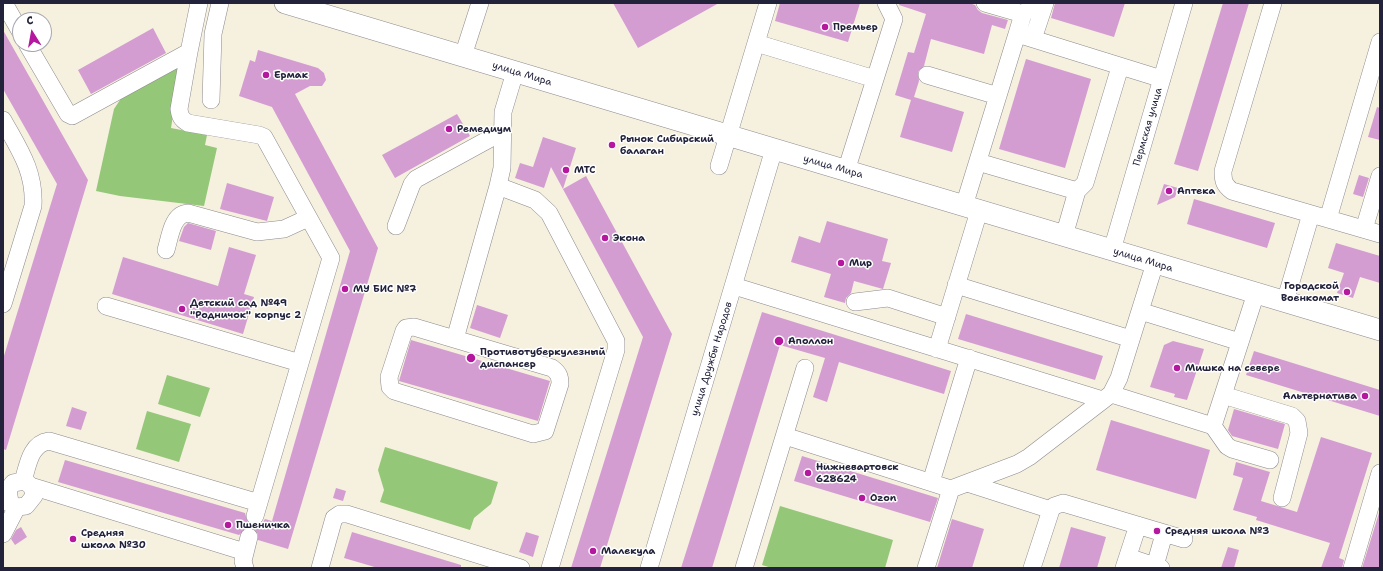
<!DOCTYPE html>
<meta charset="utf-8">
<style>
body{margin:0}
#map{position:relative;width:1383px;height:571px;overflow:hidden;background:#f6f0df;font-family:"Shantell Sans",sans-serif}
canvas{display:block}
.frame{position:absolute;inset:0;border:4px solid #22223b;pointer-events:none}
.north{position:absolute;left:12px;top:12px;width:40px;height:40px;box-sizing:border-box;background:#fff;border:1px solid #a7a7b1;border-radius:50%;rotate:349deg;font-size:11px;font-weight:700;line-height:16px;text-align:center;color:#22223b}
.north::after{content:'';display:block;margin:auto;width:14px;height:18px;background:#b5179e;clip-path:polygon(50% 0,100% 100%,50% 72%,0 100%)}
</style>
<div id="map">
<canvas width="1383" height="571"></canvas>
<div class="frame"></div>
<div class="north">С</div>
</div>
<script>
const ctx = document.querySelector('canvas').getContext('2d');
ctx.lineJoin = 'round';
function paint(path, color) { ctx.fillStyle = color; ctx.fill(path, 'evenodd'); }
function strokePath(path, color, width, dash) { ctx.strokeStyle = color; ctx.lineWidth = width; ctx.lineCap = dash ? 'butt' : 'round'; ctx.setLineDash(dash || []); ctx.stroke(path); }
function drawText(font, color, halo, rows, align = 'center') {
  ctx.font = font + ' "Shantell Sans",sans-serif'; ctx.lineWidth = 3; ctx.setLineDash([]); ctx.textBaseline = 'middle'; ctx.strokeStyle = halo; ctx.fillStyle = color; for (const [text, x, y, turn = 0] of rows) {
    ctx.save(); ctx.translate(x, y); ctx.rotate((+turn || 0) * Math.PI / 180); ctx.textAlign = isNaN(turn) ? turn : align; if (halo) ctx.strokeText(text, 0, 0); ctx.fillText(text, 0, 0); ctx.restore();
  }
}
paint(new Path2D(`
 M181,65L171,128L207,135L205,145L217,148L204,206L120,196L96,191L114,109L122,97Z
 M167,375L210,388L200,417L158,404Z
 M147,411L191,424L179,462L136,449Z
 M385,447L498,482L491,504L474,518L470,530L380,502L384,490L378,470Z
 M780,506L893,540L885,568H772L762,565Z`), '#94c778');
paint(new Path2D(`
 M613,3H719L638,48Z
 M780,3H860L848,42L775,21Z
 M900,3H969L975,5L978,10L982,13L1008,20L1005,29L992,25L984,54L931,39L924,66L918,72L919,81L914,97L964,112L952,152L900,137L911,100L895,95L908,52L914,53L926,14L899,5Z
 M1055,3H1125L1114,37L1051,18Z
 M1223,3H1249L1198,171L1174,164Z
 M153,28L166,53L91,94L78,70Z
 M3,30L88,180L6,450L3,449V359L57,184L3,89Z
 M258,50L318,68L324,73L326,80L322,86H310L295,94L378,248L288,549L258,540V534L252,527L246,528L239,535L58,482L65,460L245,513L248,523L253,526L262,523L265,519L272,521L350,251L272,107L239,96L250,60L255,62Z
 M1026,59L1091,79L1065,168L999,149Z
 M1377,107L1380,108V140L1368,137Z
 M457,114L470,136L395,178L382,155Z
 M543,137L576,148L563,189L586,176L672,334L600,568H571L643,337L551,167L544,188L515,178L520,163L533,167Z
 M1359,175L1369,178L1363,197L1353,194Z
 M227,183L274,197L267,221L220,209Z
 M1164,184L1178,188L1175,197L1157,205Z
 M1194,199L1275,223L1267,248L1187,224Z
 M827,221L888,239L882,261L891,263L883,289L854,281L851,293L846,298L845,303L824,297L831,274L791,262L799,236L820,243Z
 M188,223L216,231L211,250L179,241L184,227Z
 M1336,243L1380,256V283L1360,277L1353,298L1337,293L1344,273L1328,268Z
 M229,247L256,255L244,294L254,297L243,334L112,294L123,257L218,286Z
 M477,305L508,315L500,338L470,328Z
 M762,312L951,371L944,394L839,362L827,402L813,397L825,358L780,345L712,568H681Z
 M966,314L1103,356L1095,380L958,339Z
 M411,340L550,381L538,421L399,381Z
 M1173,341L1204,349L1187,400L1174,397L1175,394L1150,387L1164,345Z
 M1254,351L1380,390V416L1246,375Z
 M72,407L87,412L81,430L66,426Z
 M1234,409L1285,424L1278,449L1232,436L1228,430Z
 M1111,420L1210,450L1196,499L1096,470Z
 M1321,437L1372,453L1339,558L1344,560L1342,568H1321L1330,543L1256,520L1257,517L1233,510L1243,478L1233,475L1236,462L1270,472L1261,501L1297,512Z
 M802,456L938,498L930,522L794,481Z
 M336,488L346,491L343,501L333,498Z
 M1379,513L1380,568H1362Z
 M952,519L984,529L972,568H937Z
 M21,527L27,537L15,545L11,539L16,530Z
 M1071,527L1106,537L1097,568H1059Z
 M352,532L461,565V568H378L344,558Z
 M526,532L539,536L533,557L519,552Z
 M1228,547L1239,550L1234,568H1221Z`), '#d49dd2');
const minor = new Path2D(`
 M4,3L20,31
 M199,3L189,52L179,109C180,116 181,119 188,123L259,135L264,137L331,258L255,516
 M985,3L1023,14
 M1031,3L1029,9L1023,14L1017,34L1162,79
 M1273,3L1223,171C1223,181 1224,185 1232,191L1380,234
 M1033,39L1045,3
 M756,43L875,79
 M27,44L68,114L72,116L189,52
 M463,56L480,3
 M515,72L503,112L502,168L498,186L535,200L549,213L616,341V350L550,568
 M927,75L998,96
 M211,100L213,34L220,3
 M3,120C19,149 35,171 33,206L3,304
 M978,162L1077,191L1085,183L1120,67
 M719,166L768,3
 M846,171L894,19L886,3
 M964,206L1017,34
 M1328,219L1380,42
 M396,226L412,184L416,179L502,132
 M1364,229L1380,176
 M1064,236L1077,191
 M166,250C170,237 172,214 188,213L257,232L284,229L308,218
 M1112,250L1184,3
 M956,285L1131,339
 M734,286L1103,400
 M855,302L888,298L947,317
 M1285,302L1311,214
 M106,306L300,363
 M1140,311L1240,342
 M414,327L552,368C559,373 560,377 560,384L545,431L533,434L394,391L390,387L389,377L404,331L406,328Z
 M455,339L498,186
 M937,349L979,211
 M1111,394L1213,426L1227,446L1232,449L1270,460
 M1223,395L1292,416L1297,421L1299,433L1282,498
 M1213,426L1256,293
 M785,436L951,489L1017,464L1029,457L1111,394L1119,378L1155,263
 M23,481C28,465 30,444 49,441L259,503
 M931,482L969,358
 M967,483L1051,510
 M31,486L245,552
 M3,500L17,507L26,506L34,496L32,487L25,481L13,483L8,490L10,502
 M3,534L17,507
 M1128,557L1161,568
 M1155,566L1164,534
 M245,568L243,561L249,537
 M320,568L334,518L340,514H347L521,568
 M649,568L774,149
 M744,568L805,368
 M926,568L951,489
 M1032,568L1051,510L1054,506L1063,503L1184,539
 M1124,568L1138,525
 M1352,568L1380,473`);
const major = new Path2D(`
 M285,3L1380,330`);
strokePath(minor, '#8c898d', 18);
strokePath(major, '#8c898d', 22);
strokePath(minor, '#fff', 17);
strokePath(major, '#fff', 21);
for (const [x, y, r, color] of [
 [825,27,4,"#b5179e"],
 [266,75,4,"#b5179e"],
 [449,129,4,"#b5179e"],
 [612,145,4,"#b5179e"],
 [566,170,4,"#b5179e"],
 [1169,191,4,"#b5179e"],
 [605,238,4,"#b5179e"],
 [841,263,4,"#b5179e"],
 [345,289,4,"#b5179e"],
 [1347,292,4,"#b5179e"],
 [182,309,4,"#b5179e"],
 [779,341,5,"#b5179e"],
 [471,358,5,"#b5179e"],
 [1177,368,4,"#b5179e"],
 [1365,396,4,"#b5179e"],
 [808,473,4,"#b5179e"],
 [862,498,4,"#b5179e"],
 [228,525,4,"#b5179e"],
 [1157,531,4,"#b5179e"],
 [73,539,4,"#b5179e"],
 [593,551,4,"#b5179e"]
]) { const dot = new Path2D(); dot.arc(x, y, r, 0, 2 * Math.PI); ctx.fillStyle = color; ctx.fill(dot); strokePath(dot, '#fff', 1.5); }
drawText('bold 10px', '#22223b', '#fff', [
 ["Премьер",833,27],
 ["Ермак",274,75],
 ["Ремедиум",457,129],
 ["Рынок Сибирский",620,139],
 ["балаган",620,151],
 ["МТС",574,170],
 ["Аптека",1177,191],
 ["Экона",613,238],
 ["Мир",849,263],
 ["Городской",1339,286,"right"],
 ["Военкомат",1339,298,"right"],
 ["МУ БИС №7",353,289],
 ["Детский сад №49",190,303],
 ["\"Родничок\" корпус 2",190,315],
 ["Аполлон",788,341],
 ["Противотуберкулезный",480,352],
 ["диспансер",480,364],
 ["Мишка на севере",1185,368],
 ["Альтернатива",1357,396,"right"],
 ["Нижневартовск",816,467],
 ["628624",816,479],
 ["Ozon",870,498],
 ["Пшеничка",236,525],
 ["Средняя школа №3",1165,531],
 ["Средняя",81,533],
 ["школа №30",81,545],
 ["Малекула",601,551]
], 'left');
drawText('10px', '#22223b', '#fff', [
 ["улица Мира",522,74,17],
 ["Пермская улица",1148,127,-74],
 ["улица Мира",833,167,16],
 ["улица Мира",1143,260,17],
 ["улица Дружбы Народов",712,359,-73]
]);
</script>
